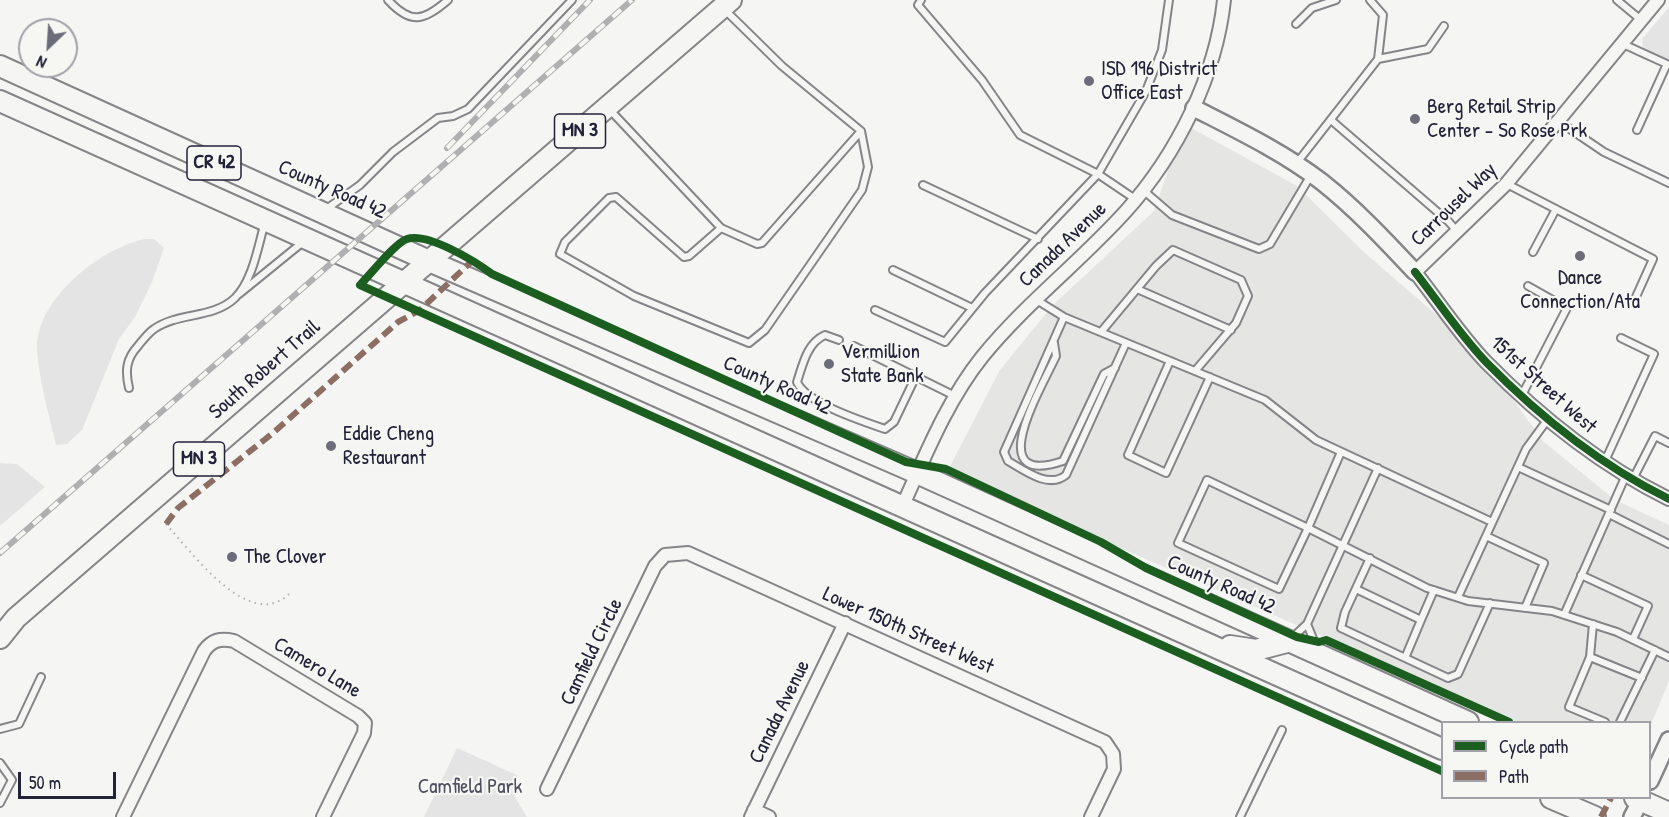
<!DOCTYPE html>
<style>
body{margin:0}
#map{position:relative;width:1669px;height:817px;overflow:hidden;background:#f5f5f3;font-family:"Patrick Hand",sans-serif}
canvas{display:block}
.legend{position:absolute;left:1441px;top:721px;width:210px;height:78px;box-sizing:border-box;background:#f6f6f2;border:2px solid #a1a1a9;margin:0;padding:8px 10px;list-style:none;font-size:18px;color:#22223b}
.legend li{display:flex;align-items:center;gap:12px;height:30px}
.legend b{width:30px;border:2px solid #a1a1a9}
.north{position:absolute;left:18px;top:18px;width:60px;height:60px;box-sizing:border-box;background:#f6f6f2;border:2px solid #a1a1a9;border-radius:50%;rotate:205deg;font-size:16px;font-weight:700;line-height:24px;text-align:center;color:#22223b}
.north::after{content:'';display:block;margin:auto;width:21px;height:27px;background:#6c6c7b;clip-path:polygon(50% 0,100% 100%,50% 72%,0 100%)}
.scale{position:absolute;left:18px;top:772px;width:98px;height:27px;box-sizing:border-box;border:3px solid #22223b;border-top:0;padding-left:8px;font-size:18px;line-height:21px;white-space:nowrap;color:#22223b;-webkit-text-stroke:4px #f6f6f2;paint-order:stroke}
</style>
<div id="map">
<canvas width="1669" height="817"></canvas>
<ul class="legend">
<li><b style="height:8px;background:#1b5e20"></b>Cycle path</li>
<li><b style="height:8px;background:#8d6e63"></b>Path</li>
</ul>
<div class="north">N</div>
<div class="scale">50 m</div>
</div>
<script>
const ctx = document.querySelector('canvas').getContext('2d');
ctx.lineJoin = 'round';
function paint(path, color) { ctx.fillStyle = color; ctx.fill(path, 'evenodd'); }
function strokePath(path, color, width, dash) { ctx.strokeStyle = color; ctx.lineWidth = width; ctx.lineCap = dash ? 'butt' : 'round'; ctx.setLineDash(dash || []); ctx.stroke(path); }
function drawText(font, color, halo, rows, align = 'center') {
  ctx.font = font + ' "Patrick Hand",sans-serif'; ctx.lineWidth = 4.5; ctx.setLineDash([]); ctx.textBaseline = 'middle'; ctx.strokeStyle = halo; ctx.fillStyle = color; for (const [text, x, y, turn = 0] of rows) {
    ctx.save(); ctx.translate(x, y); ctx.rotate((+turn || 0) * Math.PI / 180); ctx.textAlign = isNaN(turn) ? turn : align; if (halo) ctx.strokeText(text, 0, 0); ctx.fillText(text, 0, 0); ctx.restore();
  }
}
paint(new Path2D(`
 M1184,124L1297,186L1365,253L1478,351L1543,441L1615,500L1669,525V681L1650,727V722H1518L947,472L1000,370L1052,306L1154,211Z`), '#e5e5e4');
paint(new Path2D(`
 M1669,7V61L1643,48L1642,39Z
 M145,239H154L164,248L152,282L135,317L119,339L82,430L67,444L56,445C49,414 39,381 37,350C35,300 100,248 145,239Z
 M0,463L17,464L45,487L0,526Z
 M457,748L517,775L515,797L527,817H424Z`), '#e4e4e4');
const service = new Path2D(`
 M388,0C411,25 424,21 448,0
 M1617,0L1641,20
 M725,10L782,66L861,131L868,167L862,190L765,330L749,343L634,296L560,254L565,242L609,198L616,197L684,257L689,256L721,228L757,244L762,243L861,131
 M1296,24L1312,8L1336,0
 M1623,44L1669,65
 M1378,59L1428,49L1444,26
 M610,110L721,228
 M1331,120L1448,221L1457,231
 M1558,121L1604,152L1669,183
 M1637,130L1667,64
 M1296,164L1378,59L1383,15L1370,0
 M1507,184L1653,259L1635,299
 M923,185L1038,239
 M1143,190L1172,215L1259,249L1270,244L1311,175
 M1135,199L1098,174L1146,91L1162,50L1169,0
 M325,210L360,185L393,152L438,118L453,116L468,109L572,0
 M1533,252L1556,209
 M893,270L972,308
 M1137,289L1231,330
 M239,294L303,242
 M1035,299L1064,317L1265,400L1316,440L1492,522
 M875,310L945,342L985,293L1098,174L1020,135L982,80L918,5L921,0
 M1064,317L1004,452L1008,461C1025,471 1049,489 1066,475L1126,343
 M1101,332L1156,266L1173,250L1241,280L1248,296L1236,323L1195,371
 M839,340L825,335C807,343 803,364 797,382C806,403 862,421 885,429L894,422L916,376
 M1054,343L1056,356C1043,385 980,489 1063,461L1104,374L1115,368
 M854,346L955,396
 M1170,361L1128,455L1166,473L1210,377
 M129,388C125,371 126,359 138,346C143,340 148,333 154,329C178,312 213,319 235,298C253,280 258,246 265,222
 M1522,395L1567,308L1528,286
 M1341,452L1308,528L1207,480L1178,543L1279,589L1308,528L1427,588L1468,601L1552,611L1617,632L1669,657
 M1605,461L1654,354L1621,338
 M1518,467L1611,510
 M1633,479L1655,436L1669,443
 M1609,514L1669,544
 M1486,536L1544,563L1525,608
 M1370,558L1345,612L1341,628L1448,678L1458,674L1490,603
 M1581,575L1648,606L1633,639
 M1356,589L1421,620L1434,590
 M1458,597L1526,449L1548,419
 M1564,615L1626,475
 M1307,624L1316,646
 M1593,624L1590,657L1569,707L1605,722
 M1292,638L1307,624L1378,468
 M1590,657L1642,678
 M1405,658L1421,620
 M1620,722L1655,650
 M0,729L19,724L41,677
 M0,763L12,780L0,803
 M1240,817L1282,730`);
const minor = new Path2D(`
 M1658,0L1506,184L1415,272C1438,301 1460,335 1486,362C1540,417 1600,465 1669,499
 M903,505C926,454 947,401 982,357C1025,304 1080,262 1126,211C1177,154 1216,76 1224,0
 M547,789L655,566L665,555L688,553L1105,742L1113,754L1114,769L1091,817
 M754,810L769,817
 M123,817L204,651C212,640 220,638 234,641L358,716L365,723L364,733L323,817
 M751,817L845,623`);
const tertiary = new Path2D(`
 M1194,108C1237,130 1283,152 1322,182C1356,209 1385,240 1415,272
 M1650,781L1669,740
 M1632,817L1642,798`);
const primary = new Path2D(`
 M0,638L16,618L731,0`);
const trunk = new Path2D(`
 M0,66L429,261L917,473L1468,722
 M0,101L1442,749
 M1230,646L1256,650L1287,642
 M1551,798L1595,817
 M1635,798L1669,813`);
strokePath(service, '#858589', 10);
strokePath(minor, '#858589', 16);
strokePath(tertiary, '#858589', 20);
strokePath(primary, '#858589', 24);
strokePath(trunk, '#858589', 24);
strokePath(new Path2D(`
 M166,524C190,550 249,633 289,594`), '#b0b0b2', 2, [1.5, 4.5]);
strokePath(service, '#f5f5f3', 6);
strokePath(minor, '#f5f5f3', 12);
strokePath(tertiary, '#f5f5f3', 15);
strokePath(primary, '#f5f5f3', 20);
strokePath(trunk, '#f5f5f3', 20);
const rail = new Path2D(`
 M447,148L590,0
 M0,553L632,0`);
strokePath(rail, '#b0b0b2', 6);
strokePath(rail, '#f6f6f2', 4, [11]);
strokePath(new Path2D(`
 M166,524L178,508L273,433L398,322L420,310L473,260
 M1601,817L1611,798`), '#8d6e63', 6, [12, 6]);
strokePath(new Path2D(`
 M1415,272C1438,301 1460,335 1486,362C1540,417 1600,465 1669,499
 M1442,771L360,285C370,275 396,242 407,239C427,232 475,261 492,274L906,462L946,469L1101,542L1146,568L1297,637L1319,642L1326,640L1509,722`), '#1b5e20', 8);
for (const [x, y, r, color] of [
 [1089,81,6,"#6c6c7b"],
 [1415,119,6,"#6c6c7b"],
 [1580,256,6,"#6c6c7b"],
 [829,364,6,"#6c6c7b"],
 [331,446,6,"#6c6c7b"],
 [232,557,6,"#6c6c7b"]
]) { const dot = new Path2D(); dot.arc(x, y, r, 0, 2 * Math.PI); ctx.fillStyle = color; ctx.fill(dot); strokePath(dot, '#f6f6f2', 2); }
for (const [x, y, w] of [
 [580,131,51],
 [214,163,54],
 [199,459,51]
]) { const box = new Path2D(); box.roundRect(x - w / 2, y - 17, w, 34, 4.5); ctx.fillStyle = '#f6f6f2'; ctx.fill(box); strokePath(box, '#22223b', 1.5); }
drawText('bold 20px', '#22223b', null, [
 ["MN 3",580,131],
 ["CR 42",214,163],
 ["MN 3",199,459]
]);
drawText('21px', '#22223b', '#f6f6f2', [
 ["ISD 196 District",1101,69],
 ["Office East",1101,93],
 ["Berg Retail Strip",1427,107],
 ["Center - So Rose Prk",1427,131],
 ["Dance",1580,278,"center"],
 ["Connection/Ata",1580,302,"center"],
 ["Vermillion",841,352],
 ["State Bank",841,376],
 ["Eddie Cheng",343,434],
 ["Restaurant",343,458],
 ["The Clover",244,557]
], 'left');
drawText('21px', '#22223b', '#f6f6f2', [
 ["County Road 42",332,190,24],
 ["Carrousel Way",1454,205,-44],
 ["Canada Avenue",1063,245,-44],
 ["South Robert Trail",265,370,-41],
 ["151st Street West",1543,385,42],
 ["County Road 42",777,386,24],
 ["County Road 42",1221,585,24],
 ["Lower 150th Street West",908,631,24],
 ["Camfield Circle",592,652,-64],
 ["Camero Lane",317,668,31],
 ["Canada Avenue",780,712,-64]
]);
drawText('21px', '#4f4f62', '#f6f6f2', [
 ["Camfield Park",470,787]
]);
</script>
